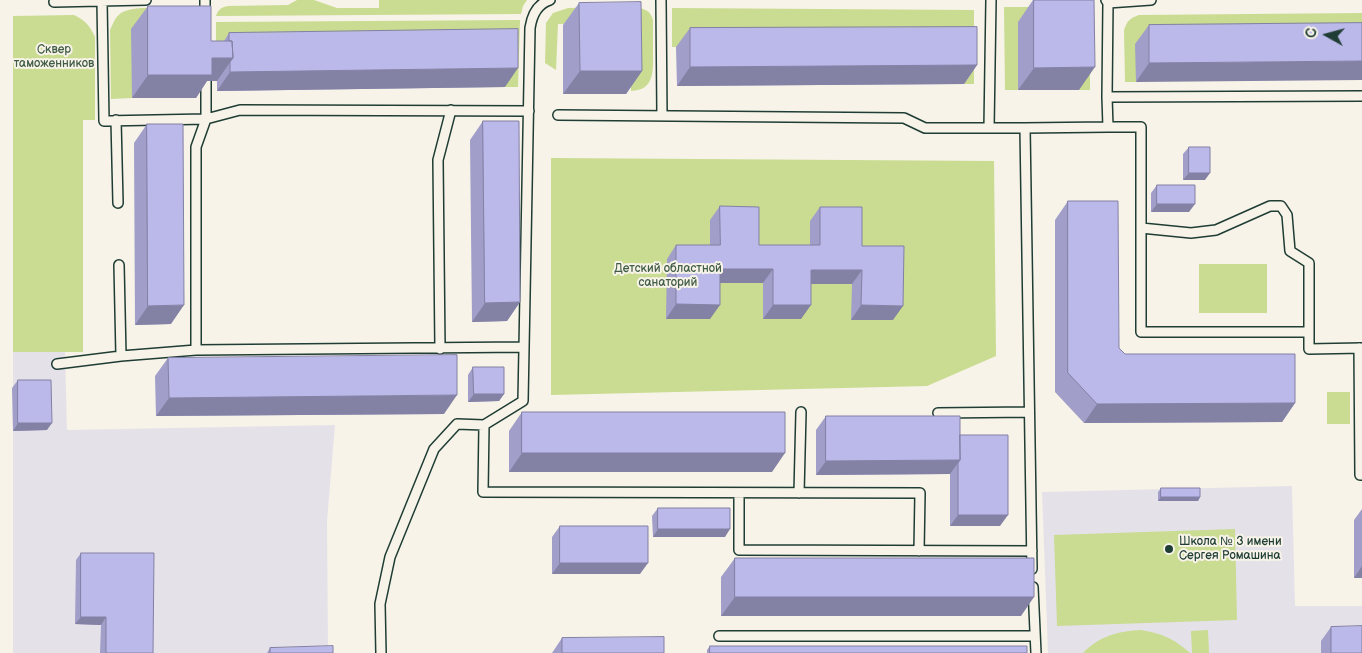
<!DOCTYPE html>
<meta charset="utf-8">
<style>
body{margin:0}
#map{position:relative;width:1362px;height:653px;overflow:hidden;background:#f7f3e8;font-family:"Balsamiq Sans",sans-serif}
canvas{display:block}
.north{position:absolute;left:1302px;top:10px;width:50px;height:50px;-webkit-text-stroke:4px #f7f3e8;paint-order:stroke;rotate:277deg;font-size:14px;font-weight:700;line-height:20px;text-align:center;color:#1f3d34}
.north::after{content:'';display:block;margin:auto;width:18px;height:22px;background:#1f3d34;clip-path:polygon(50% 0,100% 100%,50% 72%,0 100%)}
</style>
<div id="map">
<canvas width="1362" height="653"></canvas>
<div class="north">С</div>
</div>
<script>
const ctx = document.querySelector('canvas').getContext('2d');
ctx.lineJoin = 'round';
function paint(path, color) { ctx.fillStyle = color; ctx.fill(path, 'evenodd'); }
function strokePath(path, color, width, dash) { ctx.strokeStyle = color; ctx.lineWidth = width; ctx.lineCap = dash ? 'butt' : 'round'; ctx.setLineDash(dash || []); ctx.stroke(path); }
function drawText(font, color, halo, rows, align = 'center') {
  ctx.font = font + ' "Balsamiq Sans",sans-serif'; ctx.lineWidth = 4; ctx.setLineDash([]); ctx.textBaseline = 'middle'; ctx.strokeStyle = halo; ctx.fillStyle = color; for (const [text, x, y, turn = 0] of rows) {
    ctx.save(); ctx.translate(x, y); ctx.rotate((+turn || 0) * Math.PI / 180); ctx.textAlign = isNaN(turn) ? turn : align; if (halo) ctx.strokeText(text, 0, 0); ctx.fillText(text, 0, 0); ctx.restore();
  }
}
paint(new Path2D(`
 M13,352H65L67,430L335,425L327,521L328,653H13Z
 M1292,486L1295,606H1362V653H1048L1042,492Z`), '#e5e1e9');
paint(new Path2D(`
 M297,0H314L337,8H379V0H527L523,6L521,14L216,16C218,10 221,7 228,6L288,5Z
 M634,7C643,9 650,9 653,20C653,30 653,41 653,52C653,71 655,90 631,91V23L558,24L556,70L545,63L546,23L553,13L568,8Z
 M1004,7H1084L1090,13V90H1079L1018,22V90H1005Z
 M189,8L132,30V98L111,99L110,30C113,24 115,17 121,13C132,5 174,8 189,8Z
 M672,8L974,10V84H964L963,45L672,47Z
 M1362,13V42L1136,44V82H1125L1124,30C1127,21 1130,18 1139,15Z
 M74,15C85,20 90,26 95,37V120H83V352H13V16Z
 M520,20L518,87H505L216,51V22Z
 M551,158L994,161L996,356L927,386L551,395Z
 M1199,264H1267V313H1199Z
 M1327,392H1350V424H1327Z
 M1235,529L1237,620L1057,626L1054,535Z
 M1141,630C1163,634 1173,638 1190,653H1083C1099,636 1119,631 1141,630Z
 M1208,630L1209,653H1192L1191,631Z`), '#c9dc91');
const service = new Path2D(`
 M205,0V16
 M550,0C537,4 532,15 530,28L523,401L484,425L483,492L920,493L919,551
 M661,0L662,116
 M991,0L989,128H1025L1032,569
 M1106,0L1108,3L1151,0
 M102,1L104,121L206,119V81
 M54,2L146,0
 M1107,97L1362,96
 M558,115L904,118L925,128H989
 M116,120L118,203
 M1108,127H1141V332H1309V349L1362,348
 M1025,128L1108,127L1107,97L1108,3
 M1141,228L1191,233L1216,230L1270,206H1281L1287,215L1290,251L1309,263V332
 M119,265L121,356
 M1359,348L1360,475H1362
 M440,349L438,160L451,110
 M196,350V147L206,119L240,110L529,111
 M57,364L121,356L196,350L524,347
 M938,413L1029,412
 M739,493V550L1032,551
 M799,493L801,412
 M1033,587L1036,653
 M719,636H1035
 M381,653L380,604L390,557L434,449L457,424L484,425`);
strokePath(service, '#1f3d34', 12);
strokePath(service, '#f7f3e8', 9);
paint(new Path2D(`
 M1033,0H1094L1079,90H1018V22Z
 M579,3L642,71L626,94H563V25Z
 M148,6L211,41H224L229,33L505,87L217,91V81H207L196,98H132L131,29Z
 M1362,23L1136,82L1135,44L1149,25Z
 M690,28L977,65L964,84L677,86L676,47Z
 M483,121L520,302L507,321L472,322L470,140Z
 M147,124L171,324L135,325L134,143Z
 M1189,147L1205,180H1183V154Z
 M1157,185L1189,212H1151V193Z
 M1068,201L1119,348L1125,354L1295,403L1282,422L1084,423L1055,392V220Z
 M720,206L759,245H810V221L820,207L862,246L893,320H851L852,284H811L801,319H763V283H720L710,319H666L667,259L676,245H710V220Z
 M168,358L444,414L156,416L155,376Z
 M473,367L504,394L499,401L468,402V375Z
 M18,380L47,430L13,431L12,388Z
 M522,412L772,472H509V431Z
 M826,416L960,435L1000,526H950V474L816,475V430Z
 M1161,488L1200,497L1198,501H1158V492Z
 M658,508L725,537H653L652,516Z
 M1362,509V578H1354V520Z
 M560,526L640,574H552V537Z
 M81,553L153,653H100L101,625L75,624L76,560Z
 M735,558L1021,616H721V577Z
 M1331,627L1362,653H1321V641Z
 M562,638L664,653H552Z
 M710,646L1027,653H707V650Z
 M270,648L333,653H267Z`), '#a19ec9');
paint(new Path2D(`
 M212,58H233L217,81H207L196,98H132L148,75Z
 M1362,61V80L1136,82L1149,63Z
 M977,65L964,84L677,86L690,67Z
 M1095,67L1079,90H1018L1034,68Z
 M518,68L505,87L217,91L230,72Z
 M580,71H642L626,94H563Z
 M1189,173H1210L1205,180H1183Z
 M1157,204H1195L1189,212H1151Z
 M720,269H773L763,283H710Z
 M811,270H862L852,284H801Z
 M520,302L507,321L472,322L485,303Z
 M676,304L720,305L710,319H666Z
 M184,305L171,324L135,325L148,306Z
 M773,305H811L801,319H763Z
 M861,305L903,306L893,320H851Z
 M474,394H504L499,401L468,402Z
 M457,395L444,414L156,416L169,398Z
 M1295,403L1282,422L1084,423L1097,404Z
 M18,423H52L47,430L13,431Z
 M522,453H785L772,472H509Z
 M960,460L950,474L816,475L826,461Z
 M1161,497H1200L1198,501H1158Z
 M958,515H1008L1000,526H950Z
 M658,529H730L725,537H653Z
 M560,563H648L640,574H552Z
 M1362,566V578H1354Z
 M735,597H1034L1021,616H721Z
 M81,617H106L101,625L75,624Z`), '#8381a4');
const building = new Path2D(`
 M1034,0H1094L1095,67L1034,68Z
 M641,2L642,71H580L579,3Z
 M148,6H211V41H232L233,58H212V75H148Z
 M1362,23V61L1149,63V25Z
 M977,27V65L690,67V28Z
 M518,29V68L230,72V62L233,58L232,41H229V33Z
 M483,121H519L520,302L485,303Z
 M147,124H183L184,305L148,306Z
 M1189,147H1210V173H1189Z
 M1157,185H1195V204H1157Z
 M1068,201H1118L1119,348L1125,354H1295V403L1097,404L1068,373Z
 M720,206L759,207V245H820V207H862V246H904L903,306L861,305L862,270H811V305H773V269H720V305L676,304V245H720Z
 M457,355V395L169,398L168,358Z
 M473,367H504V394H474Z
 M18,380H51L52,423H18Z
 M522,412H785V453H522Z
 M826,416H960V460L826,461Z
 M960,435H1008V515H958V463L960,460Z
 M1161,488H1200V497H1161Z
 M658,508H730V529H658Z
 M560,526H648V563H560Z
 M81,553H154L153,653H106V617H81Z
 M735,558H1034V597H735Z
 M1362,626V653H1331V627Z
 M664,637V653H562V638Z
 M333,646V653H270V648Z
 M710,646H1027V653H710Z`);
paint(building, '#bbb8ea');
strokePath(building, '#8381a4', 1);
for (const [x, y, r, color] of [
 [1169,549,5,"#1f3d34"]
]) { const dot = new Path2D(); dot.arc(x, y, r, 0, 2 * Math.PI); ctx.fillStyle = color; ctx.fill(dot); strokePath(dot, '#f7f3e8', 2); }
drawText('12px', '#415d47', '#f7f3e8', [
 ["Сквер",54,50],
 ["таможенников",54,64],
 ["Детский областной",668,269],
 ["санаторий",668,283]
]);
drawText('12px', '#1f3d34', '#f7f3e8', [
 ["Школа № 3 имени",1179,542],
 ["Сергея Ромашина",1179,556]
], 'left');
</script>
